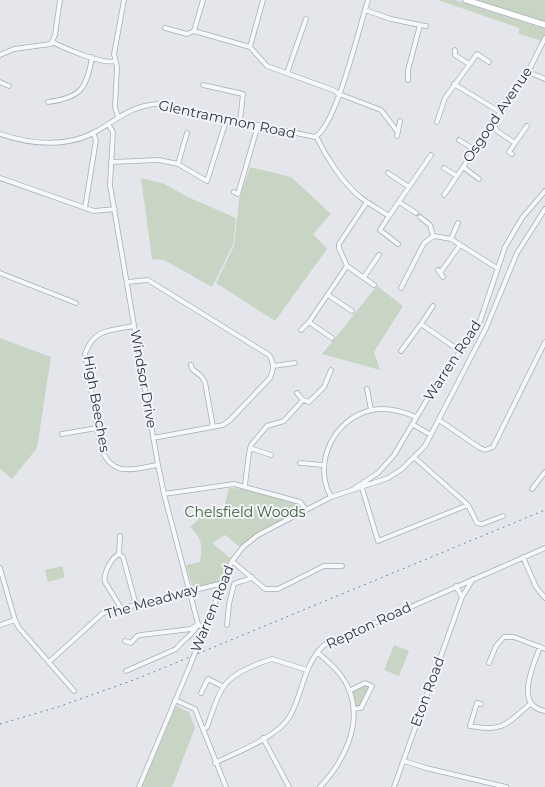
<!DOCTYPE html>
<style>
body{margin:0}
canvas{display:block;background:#e4e6ec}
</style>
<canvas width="545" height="787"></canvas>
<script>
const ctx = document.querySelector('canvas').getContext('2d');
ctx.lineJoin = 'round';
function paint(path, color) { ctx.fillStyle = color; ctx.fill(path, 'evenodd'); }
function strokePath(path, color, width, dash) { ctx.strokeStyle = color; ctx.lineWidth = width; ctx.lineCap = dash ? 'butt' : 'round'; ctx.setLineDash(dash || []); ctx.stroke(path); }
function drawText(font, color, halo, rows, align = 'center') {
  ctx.font = font + ' Montserrat,sans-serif'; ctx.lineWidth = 4; ctx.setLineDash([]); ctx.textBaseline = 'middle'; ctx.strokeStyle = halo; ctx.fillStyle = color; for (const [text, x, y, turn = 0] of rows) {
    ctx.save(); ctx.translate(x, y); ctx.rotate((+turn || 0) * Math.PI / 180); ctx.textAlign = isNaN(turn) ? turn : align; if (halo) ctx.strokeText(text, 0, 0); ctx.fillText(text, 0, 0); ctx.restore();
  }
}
paint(new Path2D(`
 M438,0H455L545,29V42L519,34V28Z
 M473,0H545V23Z
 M250,167L291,177L331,214L313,234L327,249L275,321L216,283L234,246L239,200Z
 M141,178L162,183L190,198L236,218L233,245L212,287L164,260L152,259Z
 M377,286L403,306L374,352L380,370L322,354Z
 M0,338L51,357L37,448L12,479L0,469Z
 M229,488L246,489L297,504L302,510L256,533L240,547L225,535L212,543L230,558L221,582L193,589L186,565L200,562C203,546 202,538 190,527L198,520V518L219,513L225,504Z
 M62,566L65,577L48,582L45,570Z
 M394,645L409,651L399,676L384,670Z
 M364,686L369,687L361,706L354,707L351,693Z
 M176,706L189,712L195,728L172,787H142Z`), '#c8d5c5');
const minor = new Path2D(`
 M365,10L391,19L420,25
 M165,28L187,34L194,31L250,47L267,66L333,90L339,94L381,110L397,131
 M194,31L203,0
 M52,42C64,48 103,65 115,61
 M250,47L263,0
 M455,50V55L469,64
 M0,55L14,49L51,44L55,35L60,0
 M528,72L545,79
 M287,73L306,19
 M408,80V70L420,25L426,26
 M0,82L9,86
 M454,84L500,112
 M203,85L243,94L240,121
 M48,102C80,98 87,89 92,57
 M118,117L115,107L117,67L114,54L124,0
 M437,122L445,98L477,54L489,62
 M493,122L497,131L515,143L527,126
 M108,124L113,132L110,185L158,465L164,494L198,624L204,629
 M0,134C33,145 68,148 99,130C118,118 134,105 158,104L315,137C337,125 359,27 368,0
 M316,136C326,157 342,182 360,197C369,204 380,210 389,216L431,155
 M397,136L400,121
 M459,140L475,150
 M512,154L509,152L515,143
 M111,162L159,160L178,164L207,181L227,118
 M178,164L187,133
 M463,167L479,179
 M444,168L457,176
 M388,173L409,187
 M0,178L94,211L115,209
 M234,192L238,194L258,125
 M444,195L528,72L545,38
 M399,202L416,213
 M85,208L96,140L93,133
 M389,216L380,230L398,244
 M420,217L430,225L433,236
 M451,239L458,223
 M347,266L374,285
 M438,270L443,277
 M0,273L76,303
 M440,273L460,245
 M364,277L379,255
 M127,282L148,280L269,355C274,362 274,370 270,378L230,420L223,425L153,438
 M401,288L424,243L434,236L451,239L497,268
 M328,295L352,311
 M433,306L421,324L460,351
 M309,322L332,338
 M134,326C111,330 93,329 85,354L101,449C114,478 132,469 158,465
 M301,330L309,322L347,266L339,248V244L367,202
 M401,351L421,324
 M191,365L192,369L201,376L205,382L213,427
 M273,366L295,363
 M367,389L371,410
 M297,393L303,400L309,402L324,387L331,370
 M439,420L480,448L485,450L493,447L545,342
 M412,424L431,435
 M62,434L97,428
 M250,448L271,455
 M415,458L468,505L477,523L482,524L503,516
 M300,463L324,465
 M245,485L249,453L251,445L267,426L284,421L303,400
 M355,488L378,473L394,455L428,398L479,324L505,247L522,218L545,191
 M362,488L378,541L468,505
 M532,489L545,472
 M164,494L234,484L300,502L306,510
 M331,497C312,463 334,418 372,410C387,407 402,411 416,417
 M119,554L120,536
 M523,557L536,587L545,598
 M232,561L265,589H278L324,566H342
 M0,568L15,620L19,628L74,691
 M456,586L462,597
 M121,608L105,582C103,574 111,558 119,554L123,557L136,605
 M0,625L15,620
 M227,625L229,604L234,584C241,580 246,582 252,577
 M125,641L131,643L137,636L141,635L191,629L197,625
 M198,645L232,561L243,547L258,535L331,497L388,478L402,469L425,446L486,328L517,253L545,209
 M540,647C533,666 514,706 545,711
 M317,652C330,663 344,675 350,692C362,726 343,763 320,787
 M49,662L103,613L223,583
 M489,663L496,646L504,637H514L545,649
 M126,671L176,649C184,638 192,637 198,624
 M349,691L365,683L372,686L361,708L353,709
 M201,693L208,679L224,687
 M175,700L195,709L226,787
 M481,704L477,703L470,726C503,732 506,725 530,704
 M203,730L207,727C212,714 216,697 224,686C234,672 256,664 272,659L307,670
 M263,738L289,787
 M404,761L426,768L506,787
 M215,763C237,752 278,737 290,716C303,693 303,665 324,645L545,548
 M139,787L189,668
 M394,787L462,597L473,579`);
const major = new Path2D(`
 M466,0L545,25`);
strokePath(minor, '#a9adb6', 5.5);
strokePath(major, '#a3aab7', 7);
strokePath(minor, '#f7f8fa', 4);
strokePath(major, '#fff', 5.5);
strokePath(new Path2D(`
 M0,724L58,707L139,678L545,510`), '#7d8595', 1, [2, 4]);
const minorBridge = new Path2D(`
 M189,668L198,645`);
strokePath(minorBridge, '#a9adb6', 5.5, []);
strokePath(minorBridge, '#f7f8fa', 4);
drawText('14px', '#2b3344', '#f4f5f9', [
 ["Osgood Avenue",498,115,-56],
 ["Glentrammon Road",227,120,12],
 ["Warren Road",453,361,-57],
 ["Windsor Drive",143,379,80],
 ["High Beeches",96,404,80],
 ["The Meadway",152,602,-16],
 ["Warren Road",213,609,-68],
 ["Repton Road",369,626,-25],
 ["Eton Road",428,692,-70]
]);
drawText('14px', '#3d6039', '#f4f5f9', [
 ["Chelsfield Woods",245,513]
]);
</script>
